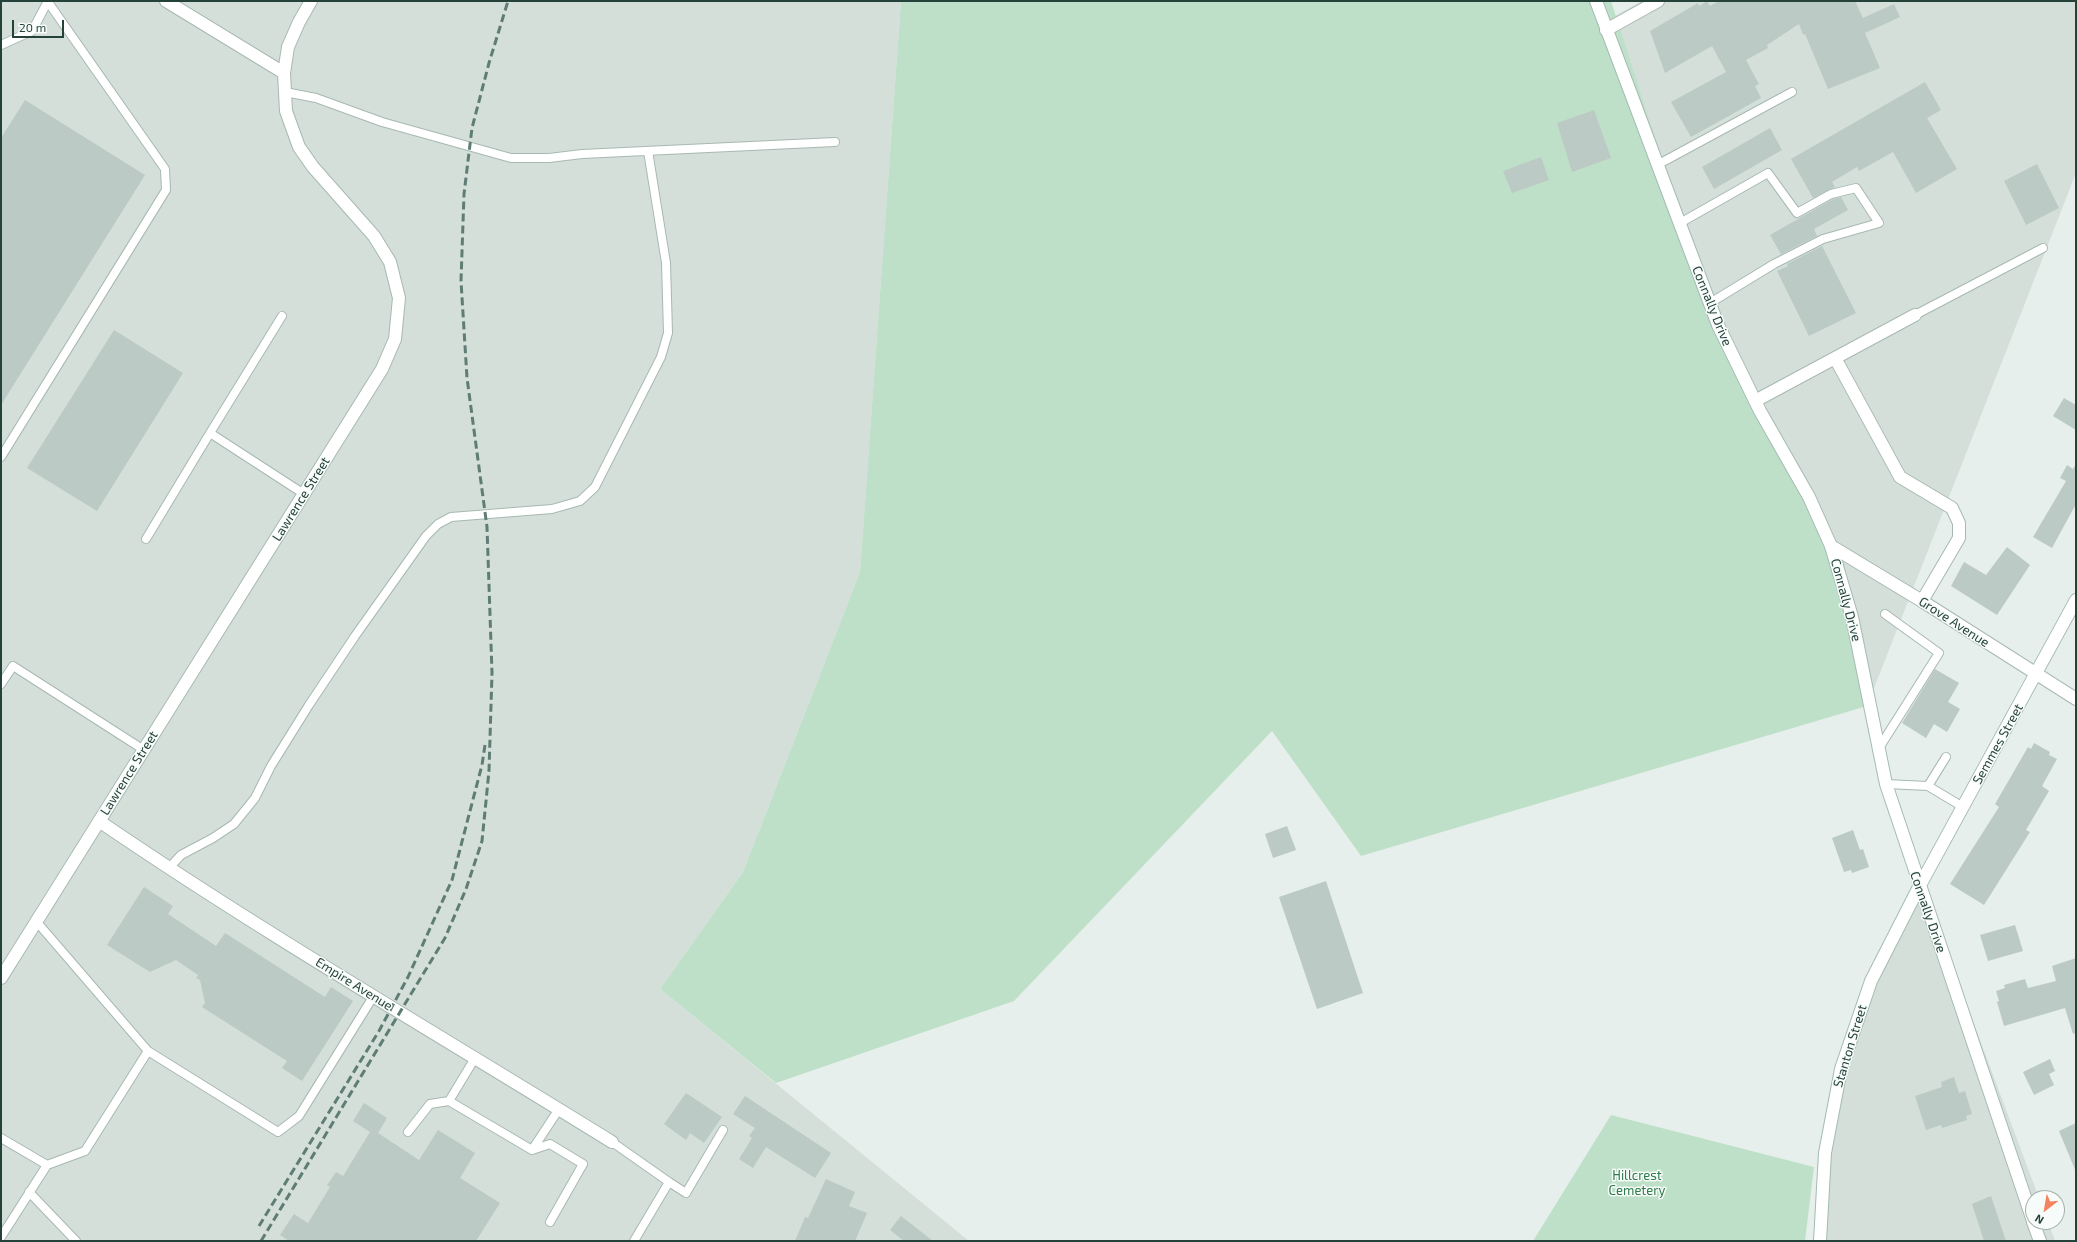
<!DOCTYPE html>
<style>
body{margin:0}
#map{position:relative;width:2077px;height:1242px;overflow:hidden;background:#e6efeb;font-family:"Exo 2",sans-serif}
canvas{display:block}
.frame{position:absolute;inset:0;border:2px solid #24423a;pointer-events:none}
.north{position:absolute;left:2025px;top:1190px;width:40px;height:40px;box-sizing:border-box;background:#f7fbf9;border:1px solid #a3b1ad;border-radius:50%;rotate:211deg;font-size:11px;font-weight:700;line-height:16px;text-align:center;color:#24423a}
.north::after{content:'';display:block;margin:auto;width:14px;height:18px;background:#f4845f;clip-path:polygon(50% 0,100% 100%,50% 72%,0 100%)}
.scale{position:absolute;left:12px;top:20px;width:52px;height:18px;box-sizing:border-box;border:2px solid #24423a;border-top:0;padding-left:5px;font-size:12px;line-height:14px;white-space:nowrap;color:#24423a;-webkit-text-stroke:3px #f7fbf9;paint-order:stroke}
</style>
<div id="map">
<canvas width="2077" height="1242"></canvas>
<div class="frame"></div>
<div class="north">N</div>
<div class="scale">20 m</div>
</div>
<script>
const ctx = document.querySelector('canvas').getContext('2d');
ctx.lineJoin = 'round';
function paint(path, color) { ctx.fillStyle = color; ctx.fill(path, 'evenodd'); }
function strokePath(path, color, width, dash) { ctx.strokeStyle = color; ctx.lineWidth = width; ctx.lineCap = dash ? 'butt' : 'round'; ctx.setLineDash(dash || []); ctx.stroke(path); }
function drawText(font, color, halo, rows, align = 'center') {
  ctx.font = font + ' "Exo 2",sans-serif'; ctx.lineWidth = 3; ctx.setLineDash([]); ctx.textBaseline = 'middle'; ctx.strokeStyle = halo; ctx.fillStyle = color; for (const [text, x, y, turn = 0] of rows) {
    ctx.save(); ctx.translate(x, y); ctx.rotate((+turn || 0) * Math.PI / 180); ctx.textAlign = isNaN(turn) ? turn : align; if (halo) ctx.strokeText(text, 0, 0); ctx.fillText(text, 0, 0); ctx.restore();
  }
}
paint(new Path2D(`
 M1,1H901L860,572L743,872L660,989L969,1241H1Z
 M1642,1H2076V173L1867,706L1708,303L1615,16Z
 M1921,882L2039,1198H2033V1222H2048L2055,1241H1818L1820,1203L1857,1008Z`), '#d4dfda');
paint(new Path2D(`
 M901,1H1611L1708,303L1843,555L1867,706L1361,856L1272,731L1014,1001L776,1083L660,989L743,872L860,572Z
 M1611,1115L1814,1167L1805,1241H1533Z`), '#bfe0c8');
paint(new Path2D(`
 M1707,1L1710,6L1719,1H1855L1863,18L1894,4L1900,17L1865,33L1880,68L1828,89L1805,34L1803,35L1799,24L1767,45L1768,48L1746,60L1759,84L1755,86L1761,98L1691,137L1671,102L1726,72L1712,46L1665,73L1650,31L1698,3L1699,6Z
 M1925,82L1941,110L1927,118L1957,169L1916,193L1893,152L1859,171L1857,167L1832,182L1835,187L1813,198L1791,159Z
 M25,100L145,175L1,405V138Z
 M1594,110L1611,158L1572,172L1557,123Z
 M1770,128L1782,150L1714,189L1702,167Z
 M1541,157L1549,180L1512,193L1503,171Z
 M2037,164L2059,208L2026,225L2004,181Z
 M1841,197L1848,210L1814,229L1817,236L1781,254L1770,235L1833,199Z
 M1822,246L1856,313L1809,336L1777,271L1788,266L1787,264Z
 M114,330L183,373L97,511L27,468Z
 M2064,398L2076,405V430L2053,416Z
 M2076,464V504L2052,548L2033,537L2066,481L2060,478L2067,465L2073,469Z
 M2007,547L2030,565L1997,615L1951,586L1964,562L1986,575Z
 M1935,669L1959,683L1948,702L1960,709L1947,732L1934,724L1926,738L1902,723Z
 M2034,743L2050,752L2049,755L2057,759L2042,786L2049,791L2026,830L2030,832L1984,905L1950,884L1999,807L1995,804L2028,747L2031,749Z
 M1287,826L1296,850L1273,858L1265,834Z
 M1853,830L1860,850L1863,849L1869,867L1852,873L1851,870L1844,872L1832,838Z
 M1326,881L1363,993L1317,1009L1279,897Z
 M144,887L173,906L168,914L216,946L225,933L325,997L331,987L353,1001L302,1081L282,1068L287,1061L202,1007L205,1003L200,980L196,978L198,975L176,960L150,972L107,945Z
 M2015,925L2023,951L1988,961L1980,935Z
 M2076,958V1033L2073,1034L2065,1008L2004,1026L1997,1002L1999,1001L1996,991L2005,988L2004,985L2025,979L2028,988L2056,981L2052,966Z
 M2050,1059L2055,1071L2049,1074L2054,1085L2034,1095L2023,1072Z
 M1954,1077L1959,1093L1965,1091L1972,1114L1966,1116L1967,1120L1942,1128L1941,1125L1926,1130L1915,1096L1942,1087L1941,1082Z
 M686,1093L722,1117L704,1143L690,1133L686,1140L664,1124Z
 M745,1096L831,1153L815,1178L766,1147L753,1168L739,1159L752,1138L749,1136L755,1128L733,1114Z
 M364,1103L387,1118L378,1133L419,1160L438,1130L475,1153L460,1178L500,1203L476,1241H289L280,1235L294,1214L308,1223L330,1187L327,1185L336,1172L343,1176L370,1132L353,1121Z
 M2076,1123V1172L2059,1131Z
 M826,1179L855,1192L849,1206L867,1213L855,1241H795L805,1217L808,1218Z
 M1991,1196L2006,1241H1984L1972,1204Z
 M901,1216L933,1241H904L890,1230Z`), '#bbcac4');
const lane = new Path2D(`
 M1,45L32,31L48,1
 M285,92L316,98L382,122L511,158H549L582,154L835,142
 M1657,165L1792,92
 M1680,223L1768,173L1797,213L1831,194L1856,188L1879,223L1823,239L1774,264L1710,303
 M1915,315L2043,248
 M210,433L282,316
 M1,457L166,190L165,169L48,2
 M146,539L210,433L304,494
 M1,684L13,666L144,750
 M1879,748L1939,653L1885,614
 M1886,784L1928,786L1963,807
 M1928,786L1946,757
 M169,868L181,855L213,838L234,824L255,798L271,766L309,705L355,636L426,536L438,524L451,517L552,509L580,501L595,487L661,357L668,333L666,263L648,151
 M148,1051L278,1132L299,1116L373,997
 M475,1058L449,1101L532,1150L559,1109
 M408,1132L430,1104L449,1101
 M1,1138L47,1165L85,1151L148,1051L36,921
 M612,1142L669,1182L634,1241
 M532,1150L550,1144L583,1164L550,1222
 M669,1182L686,1193L723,1130
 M29,1192L76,1241
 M1,1237L47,1165`);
const street = new Path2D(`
 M166,1L284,73
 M1606,30L1658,1
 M1835,358L1900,477L1952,508L1959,523V538L1922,601
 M1755,401L1915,315
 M1831,546L1922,601L2076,699
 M99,821C266,935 441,1036 612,1142
 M1,978L382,369L395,339L399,298L390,262L374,236L313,167L299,147L286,111L284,73L288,47L299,22L311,1`);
const secondary = new Path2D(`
 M1596,1L1718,325L1760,411L1809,497L1831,546L1852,617L1886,784L2033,1221
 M2033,1222L2040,1241
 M1820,1241L1825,1153L1841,1069L1871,981L1919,887L2076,600`);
strokePath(lane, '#a8b8b2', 10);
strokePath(street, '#a8b8b2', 14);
strokePath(secondary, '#a4bbb3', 14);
strokePath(lane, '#fff', 8);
strokePath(street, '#fff', 12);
strokePath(secondary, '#fff', 12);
strokePath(new Path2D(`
 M259,1226L379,1031L408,977L452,880L482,765L485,745
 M261,1241L445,938L466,889L482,841L489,771L492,673L487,527L467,378L461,281L464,194L472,128L489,63L508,1`), '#5f7d75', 3, [8, 4]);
drawText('13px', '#24423a', '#f7fbf9', [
 ["Connally Drive",1712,306,68],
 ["Lawrence Street",301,499,-58],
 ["Connally Drive",1846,600,75],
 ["Grove Avenue",1954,622,33],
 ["Semmes Street",1998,744,-61],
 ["Lawrence Street",129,773,-58],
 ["Connally Drive",1928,912,71],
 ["Empire Avenue",354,984,32],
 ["Stanton Street",1850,1046,-73]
]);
drawText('13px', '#2d7a4b', '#f7fbf9', [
 ["Hillcrest",1637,1176],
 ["Cemetery",1637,1191]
]);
</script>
